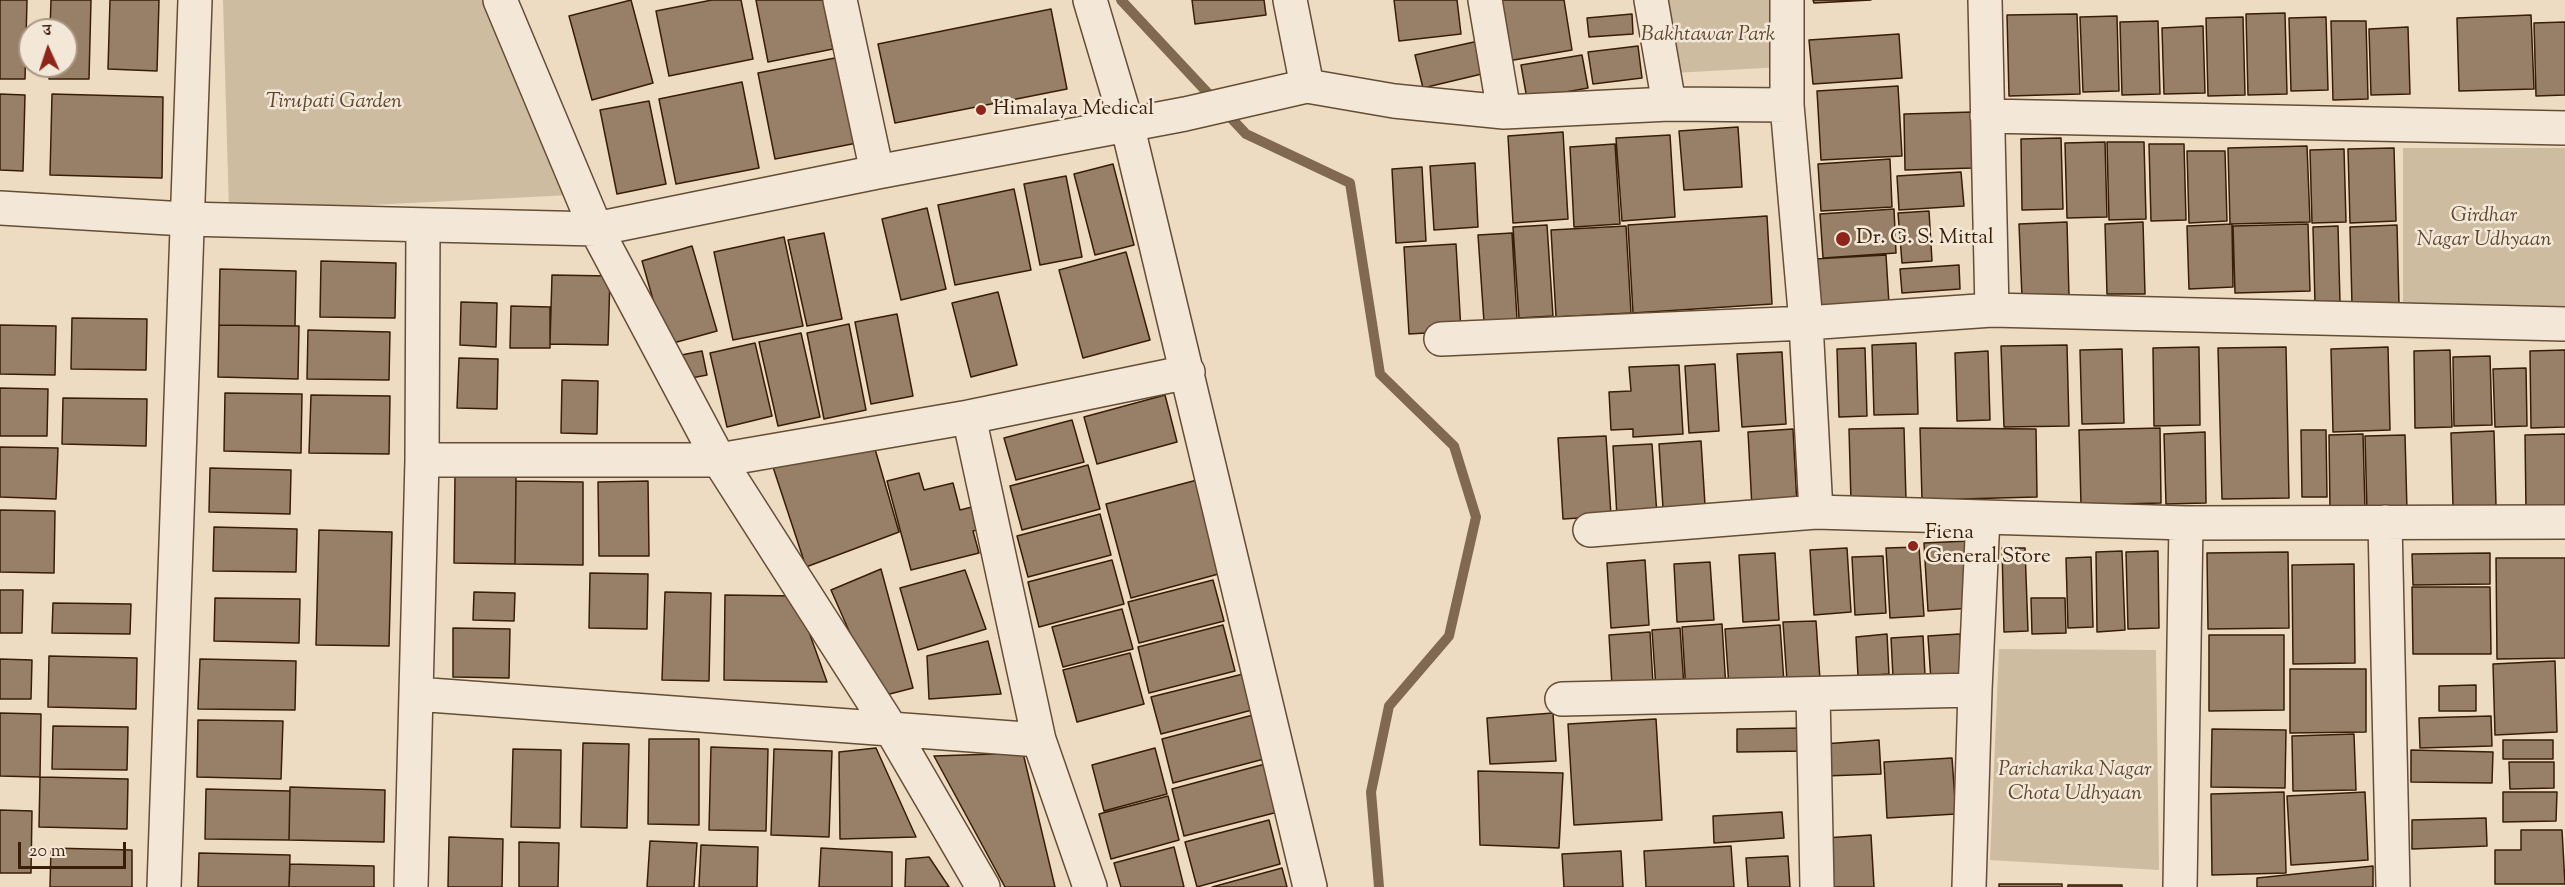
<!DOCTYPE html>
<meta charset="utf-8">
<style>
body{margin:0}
#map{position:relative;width:2565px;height:887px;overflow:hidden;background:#eddcc1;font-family:"Sorts Mill Goudy","Noto Serif Devanagari",serif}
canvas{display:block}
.north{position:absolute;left:18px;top:18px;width:60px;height:60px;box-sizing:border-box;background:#f3e8d7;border:2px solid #a99783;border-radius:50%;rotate:357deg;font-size:16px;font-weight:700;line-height:24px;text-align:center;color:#391d06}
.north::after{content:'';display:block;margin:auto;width:21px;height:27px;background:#8f2418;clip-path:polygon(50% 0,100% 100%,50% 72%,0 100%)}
.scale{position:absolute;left:18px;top:842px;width:108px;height:27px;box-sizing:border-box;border:3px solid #391d06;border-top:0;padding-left:8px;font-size:18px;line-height:21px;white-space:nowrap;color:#391d06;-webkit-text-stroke:4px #f3e8d7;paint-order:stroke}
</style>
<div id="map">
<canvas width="2565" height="887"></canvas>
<div class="north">उ</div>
<div class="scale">20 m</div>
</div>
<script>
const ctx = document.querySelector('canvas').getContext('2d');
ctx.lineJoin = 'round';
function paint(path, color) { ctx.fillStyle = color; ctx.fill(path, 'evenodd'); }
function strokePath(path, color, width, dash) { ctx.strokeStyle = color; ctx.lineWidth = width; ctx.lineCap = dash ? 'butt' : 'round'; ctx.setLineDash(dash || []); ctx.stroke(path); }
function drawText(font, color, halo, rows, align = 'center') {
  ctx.font = font + ' "Sorts Mill Goudy",serif'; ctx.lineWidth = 5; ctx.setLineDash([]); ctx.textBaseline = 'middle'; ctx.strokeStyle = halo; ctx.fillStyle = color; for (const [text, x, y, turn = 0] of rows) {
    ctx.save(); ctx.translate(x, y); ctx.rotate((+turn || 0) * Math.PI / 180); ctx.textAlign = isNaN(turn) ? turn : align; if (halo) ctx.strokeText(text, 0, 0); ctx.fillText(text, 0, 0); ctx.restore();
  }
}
paint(new Path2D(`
 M223,0H494L571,195L229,212Z
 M1667,0H1777L1781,67L1674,73Z
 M2403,148H2565V313L2403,311Z
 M1999,649L2156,650L2159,870L1990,860Z`), '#cebca1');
strokePath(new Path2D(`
 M1121,0L1246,134L1350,183L1380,374L1454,446L1476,517L1449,636L1389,706L1371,792L1379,887`), '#806950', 10);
const building = new Path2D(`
 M0,0H27L25,79H0Z
 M51,0H91L89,79H49V66H66V30H50Z
 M110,0H159L157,71L108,69Z
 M631,0L653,83L592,100L569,16Z
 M712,0H741L753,59L669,76L656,11Z
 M756,0H823L833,49L768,62Z
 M1192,0H1264L1266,15L1195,24Z
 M1394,0H1457L1461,34L1399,41Z
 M1498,0H1564L1572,50L1508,61Z
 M1813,0H1871L1814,3Z
 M1051,9L1067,89L895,123L878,44Z
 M2285,13L2287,94L2248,95L2246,14Z
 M1632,14L1633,34L1589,37L1587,18Z
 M2077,14L2080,94L2009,96L2007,15Z
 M2531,15L2534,89L2459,91L2457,18Z
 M2117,16L2119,91L2083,92L2080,17Z
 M2243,17L2245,95L2208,96L2206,18Z
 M2326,17L2328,90L2291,91L2289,18Z
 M2158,21L2160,94L2122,95L2120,22Z
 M2331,21H2366L2368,99L2333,100Z
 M2565,22V95L2536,96L2534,23Z
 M2203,26L2205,93L2164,94L2162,28Z
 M2408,27L2410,94L2371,95L2369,29Z
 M1899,34L1902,78L1813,84L1809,40Z
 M1483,40L1490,72L1423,88L1415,55Z
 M1638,46L1642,78L1593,84L1588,52Z
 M1582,55L1588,88L1527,99L1521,65Z
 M840,57L857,143L775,159L758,73Z
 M742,82L759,168L676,184L659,99Z
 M1898,86L1902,156L1821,160L1817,91Z
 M0,94L25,95L23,171L0,170Z
 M52,94L163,97L162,178L50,175Z
 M649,101L666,184L617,194L600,110Z
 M1973,112V168L1905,170L1904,114Z
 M1738,127L1742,187L1684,190L1679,131Z
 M1563,132L1568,219L1513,223L1508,136Z
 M1670,135L1675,217L1622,221L1616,138Z
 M2061,138L2063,209L2022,210L2021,139Z
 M2105,142L2107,217L2067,218L2065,143Z
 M2107,142H2144L2146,219L2109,220Z
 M1615,144L1620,224L1574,227L1570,147Z
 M2149,144H2184L2186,220L2151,221Z
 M2307,146L2310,222L2230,224L2228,148Z
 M2394,148L2396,221L2350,223L2348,149Z
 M2344,149L2346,222L2312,223L2310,150Z
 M2187,151H2225L2227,221L2189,223Z
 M1890,159L1892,207L1821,211L1818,164Z
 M1475,163L1478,227L1434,230L1430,166Z
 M1113,164L1134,245L1095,255L1074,174Z
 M1422,167L1426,241L1396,243L1392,169Z
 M1961,172L1964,206L1899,210L1897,176Z
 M1066,176L1082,257L1040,265L1024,184Z
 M1014,189L1031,270L955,285L938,205Z
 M927,208L946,289L901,300L882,219Z
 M1894,209L1896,253L1823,258L1820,214Z
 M1929,211L1932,261L1902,263L1898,213Z
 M1767,216L1772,304L1633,313L1628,225Z
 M2067,222L2069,296L2022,298L2019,224Z
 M2143,222L2145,294H2107L2105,224Z
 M2232,224L2233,287L2189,289L2187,226Z
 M2308,224L2310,291L2235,293L2233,226Z
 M1547,225L1553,316L1519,318L1513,227Z
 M2397,225L2399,304L2352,305L2350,227Z
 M1626,226L1631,313L1556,317L1551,230Z
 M2338,226L2340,303L2315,304L2313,227Z
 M824,233L842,319L807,326L788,240Z
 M1512,233L1517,319L1484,322L1478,235Z
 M784,237L803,326L733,340L714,252Z
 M1456,244L1461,331L1409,334L1404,247Z
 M692,246L717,331L666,345L642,261Z
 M1126,252L1150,340L1083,358L1059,270Z
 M1886,255L1889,304L1817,308L1814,259Z
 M321,261L396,263L395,318L320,317Z
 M1959,265L1960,289L1902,293L1900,269Z
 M220,269L296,271L295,326L219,325Z
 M552,275L610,276L608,345L550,344Z
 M998,292L1017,365L971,377L952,303Z
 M461,302L497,303L496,347L460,345Z
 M511,306L550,307V348H510Z
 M897,314L913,396L871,404L855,322Z
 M72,318L147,319L146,370L71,369Z
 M849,324L866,410L824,419L807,333Z
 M0,325L56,326L55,375L0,374Z
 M219,325L299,326L298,379L218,377Z
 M308,330L390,332L389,380L307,379Z
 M801,333L820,417L778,426L759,342Z
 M755,343L772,416L727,427L710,353Z
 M1916,343L1918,414L1874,415L1872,345Z
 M2067,345L2069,426L2004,427L2001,346Z
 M2199,347L2200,425L2154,426L2153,348Z
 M2286,347L2289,498L2222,499L2218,348Z
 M2388,347L2390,430L2333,432L2331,349Z
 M1865,348L1867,416L1839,417L1837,349Z
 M2122,349L2124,423L2082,424L2080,350Z
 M2450,350L2452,427L2415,428L2414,351Z
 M2565,350V427L2531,428L2530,351Z
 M702,351L707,375L681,380L676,356Z
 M1988,351L1990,420L1957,421L1955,353Z
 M1782,352L1786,424L1742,427L1737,354Z
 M2490,356L2492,425L2454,426L2453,357Z
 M459,358L498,359L497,409L457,408Z
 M1715,364L1719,431L1689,433L1685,366Z
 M1679,365L1683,434L1633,437V429L1611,430L1609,392L1631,391L1629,367Z
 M2526,368L2527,426L2495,427L2493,369Z
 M562,380L598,381L597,434L561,433Z
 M0,388L48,389L47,436H0Z
 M225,393L302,394L301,453L224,451Z
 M311,395L390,396L389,454L309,453Z
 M1165,395L1177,442L1097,464L1084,417Z
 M63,398L147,399L146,446L62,444Z
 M1072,420L1084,462L1016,480L1004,438Z
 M1904,428L1906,501L1851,502L1849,429Z
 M1920,428L2036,429L2037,497L1922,500Z
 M2160,428L2161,503L2081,505L2079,430Z
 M1793,429L1797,505L1752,508L1748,432Z
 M2301,430H2326L2327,497H2302Z
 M2494,431L2496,506L2453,507L2451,433Z
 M2205,432L2206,503L2166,504L2164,434Z
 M2363,434L2365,509L2330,510L2329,435Z
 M2565,434V510L2526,511L2525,435Z
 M2405,435L2407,511L2367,512L2365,436Z
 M1606,436L1611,516L1563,519L1558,438Z
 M1701,441L1705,505L1663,508L1659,444Z
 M1652,444L1657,515L1617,517L1613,446Z
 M0,447L58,448L56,499L0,497Z
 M875,449L899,532L806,567L772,464Z
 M1088,465L1100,509L1022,530L1010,486Z
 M210,468L291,470L290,514L209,512Z
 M919,473L924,490L953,483L960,510L976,506L982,529L973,531L979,553L911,570L887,481Z
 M455,476H516L515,564L454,563Z
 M1197,480L1222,573L1131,598L1106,504Z
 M516,481L583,482V565L515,564Z
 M648,481L649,556H599L598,482Z
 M0,510L55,511L54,573L0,572Z
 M1100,514L1111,555L1028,577L1017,536Z
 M214,527L297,529L296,572L213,571Z
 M319,530L392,532L389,646L316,645Z
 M1968,541L1972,608L1928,611L1924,543Z
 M1919,547L1924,616L1890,618L1886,548Z
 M1847,548L1851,612L1814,615L1810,550Z
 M2002,548H2025L2028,631L2004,632Z
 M2122,551L2125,630L2097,632L2096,552Z
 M2158,551L2159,628L2128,629L2126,552Z
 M2288,552L2289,628L2208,629L2207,553Z
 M1775,553L1779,620L1743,622L1739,555Z
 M2490,553V584L2413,585L2412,554Z
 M1883,556L1886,613L1855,615L1852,557Z
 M2091,557L2093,627L2068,628L2066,558Z
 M2496,558H2565V658L2497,659Z
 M1112,560L1124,604L1039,627L1028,582Z
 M1645,560L1649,625L1611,628L1607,563Z
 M1710,562L1714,620L1677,622L1674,564Z
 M2354,564L2355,663L2293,664L2292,565Z
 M881,569L913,688L878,697L831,590Z
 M965,570L986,629L918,650L900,588Z
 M590,573L648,574L647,629L589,628Z
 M1213,580L1224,621L1139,643L1128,602Z
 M2412,587H2490L2491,654H2413Z
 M0,590H23L22,633H0Z
 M474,592L515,593L514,621L473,620Z
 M665,592L711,593L709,681L662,680Z
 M725,595L796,596L827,682L724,680Z
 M215,598L300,599L299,643L214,641Z
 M2031,598H2065L2066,633L2032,634Z
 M53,603L131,604L130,634L52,633Z
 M1122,609L1133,649L1063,667L1052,627Z
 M1816,621L1820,680L1787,681L1783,622Z
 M1722,624L1726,689L1686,692L1682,627Z
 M1223,625L1235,671L1149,693L1138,647Z
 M1780,625L1784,683L1729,687L1725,629Z
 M453,628L510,629L509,678L453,677Z
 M1680,628L1684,687L1656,689L1652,630Z
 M1650,632L1653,684L1612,686L1609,635Z
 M1887,634L1889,674L1858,676L1856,637Z
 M1960,634L1962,678L1931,681L1928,636Z
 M2209,635H2284V710L2209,711Z
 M1923,636L1925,675L1893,677L1891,638Z
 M988,641L1001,694L929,699L927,656Z
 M1130,653L1144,704L1077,722L1063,670Z
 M49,656L137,658L136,709L48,707Z
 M0,659L32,660L31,699H0Z
 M200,659L296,661L295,710L198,709Z
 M2555,661L2557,732L2495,735L2493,664Z
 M2290,669H2366V732L2290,733Z
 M1243,674L1252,710L1161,734L1151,697Z
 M2476,685V711H2439V686Z
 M0,713L41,714L40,777L0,776Z
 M1553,713L1556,761L1490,764L1487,718Z
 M1253,715L1264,759L1173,783L1162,739Z
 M2491,716L2492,746L2420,748L2419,718Z
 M1656,719L1662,820L1574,825L1568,724Z
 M198,720L283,721L281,779L197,777Z
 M53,726L128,727L127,770L52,769Z
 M1806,728V751L1737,752V729Z
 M2212,729L2286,730L2285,788L2211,787Z
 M2354,734L2356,790L2293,791L2292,736Z
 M649,739H699V825L648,824Z
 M1879,740L1881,774L1825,776L1823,744Z
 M2503,740H2553V759H2503Z
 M583,743L629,744L627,828L581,827Z
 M711,747L768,749L766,831L709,830Z
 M876,748L916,837L840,839L839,752Z
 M1155,748L1167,794L1104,811L1092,765Z
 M513,749L561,750L560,828L511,827Z
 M774,749L832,751L829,837L771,835Z
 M2411,750L2493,752L2492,783L2411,782Z
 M1023,753L1055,887H1005L934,756Z
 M1952,758L1956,814L1887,818L1884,762Z
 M2509,762H2554V788L2510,789Z
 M1265,764L1278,812L1184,836L1172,789Z
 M1478,771L1563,773L1559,848L1480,845Z
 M40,777L128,779L127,829L39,827Z
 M290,787L385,790L384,842L289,840Z
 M206,789L290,791L289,840L205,839Z
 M2284,792L2286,873L2212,875L2211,794Z
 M2365,792L2368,860L2291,865L2287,796Z
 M2503,792H2557L2556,821L2503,822Z
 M1168,796L1179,840L1111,859L1099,814Z
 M0,810L32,811L31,873H0Z
 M1782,812L1784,838L1714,843L1713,816Z
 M2486,818L2487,846L2412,849V820Z
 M1269,820L1280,864L1197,887L1185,842Z
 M2521,830H2562L2565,884H2495V850H2521Z
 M1871,835L1874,887H1828L1825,838Z
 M449,837L503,839L502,887H448Z
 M650,841L697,843L694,887H647Z
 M519,842L559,843L558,887H519Z
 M701,845L758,847L757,887H699Z
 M1731,846L1734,887H1646L1644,851Z
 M1174,847L1184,887H1121L1114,863Z
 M51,848L132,850V887H50Z
 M821,848L892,852V887H819Z
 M1621,851L1623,887H1564L1562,854Z
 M199,853L290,855L289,887H198Z
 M1788,856L1790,887H1748L1746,858Z
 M929,857L949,887H905L906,859Z
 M290,864L374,866V887H289Z
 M2373,866V887H2257V878Z
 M1282,868L1287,887H1212Z
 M1999,884H2062V887H1999Z
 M2068,885H2122V887H2068Z`);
paint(building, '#978067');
strokePath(building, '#391d06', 1.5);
const minor = new Path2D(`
 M500,0L596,229L719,460L891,729L983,887
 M840,0L877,172
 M1090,0L1127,124L1310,887
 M1290,0L1307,86
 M1485,0L1504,112
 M1651,0L1669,104
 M1787,0V105L1806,323L1816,512
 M1985,0L1992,310
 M1987,116L2565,128
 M0,208L185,219L596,229L877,172L1185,114L1307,86L1394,101L1504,112L1669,104L1787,105
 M1441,339L1806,323L1992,310L2565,324
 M969,417L1039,740L1090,887
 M422,460H719L969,417L1188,372
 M2385,522L2393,887
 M1590,530L1816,512L2186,523L2565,522
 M416,694L1039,740
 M1813,694L1817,887
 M1562,699L1975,690
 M164,887L195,0
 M411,887L422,460L423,226
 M1969,887L1975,690L1983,517
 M2180,887L2186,523`);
strokePath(minor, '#664d35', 36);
strokePath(minor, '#f3e8d7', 33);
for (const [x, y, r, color] of [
 [981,110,6,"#8f2418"],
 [1843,239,8,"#8f2418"],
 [1913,546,6,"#8f2418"]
]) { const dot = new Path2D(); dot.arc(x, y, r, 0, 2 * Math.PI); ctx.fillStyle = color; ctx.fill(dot); strokePath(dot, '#f3e8d7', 2); }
drawText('italic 21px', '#5e452d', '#f3e8d7', [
 ["Bakhtawar Park",1708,36],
 ["Tirupati Garden",334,103],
 ["Girdhar",2484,217],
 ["Nagar Udhyaan",2484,241],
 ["Paricharika Nagar",2075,771],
 ["Chota Udhyaan",2075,795]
]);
drawText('21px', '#391d06', '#f3e8d7', [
 ["Himalaya Medical",993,110],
 ["Dr. G. S. Mittal",1856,239],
 ["Fiena",1925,534],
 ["General Store",1925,558]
], 'left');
</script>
